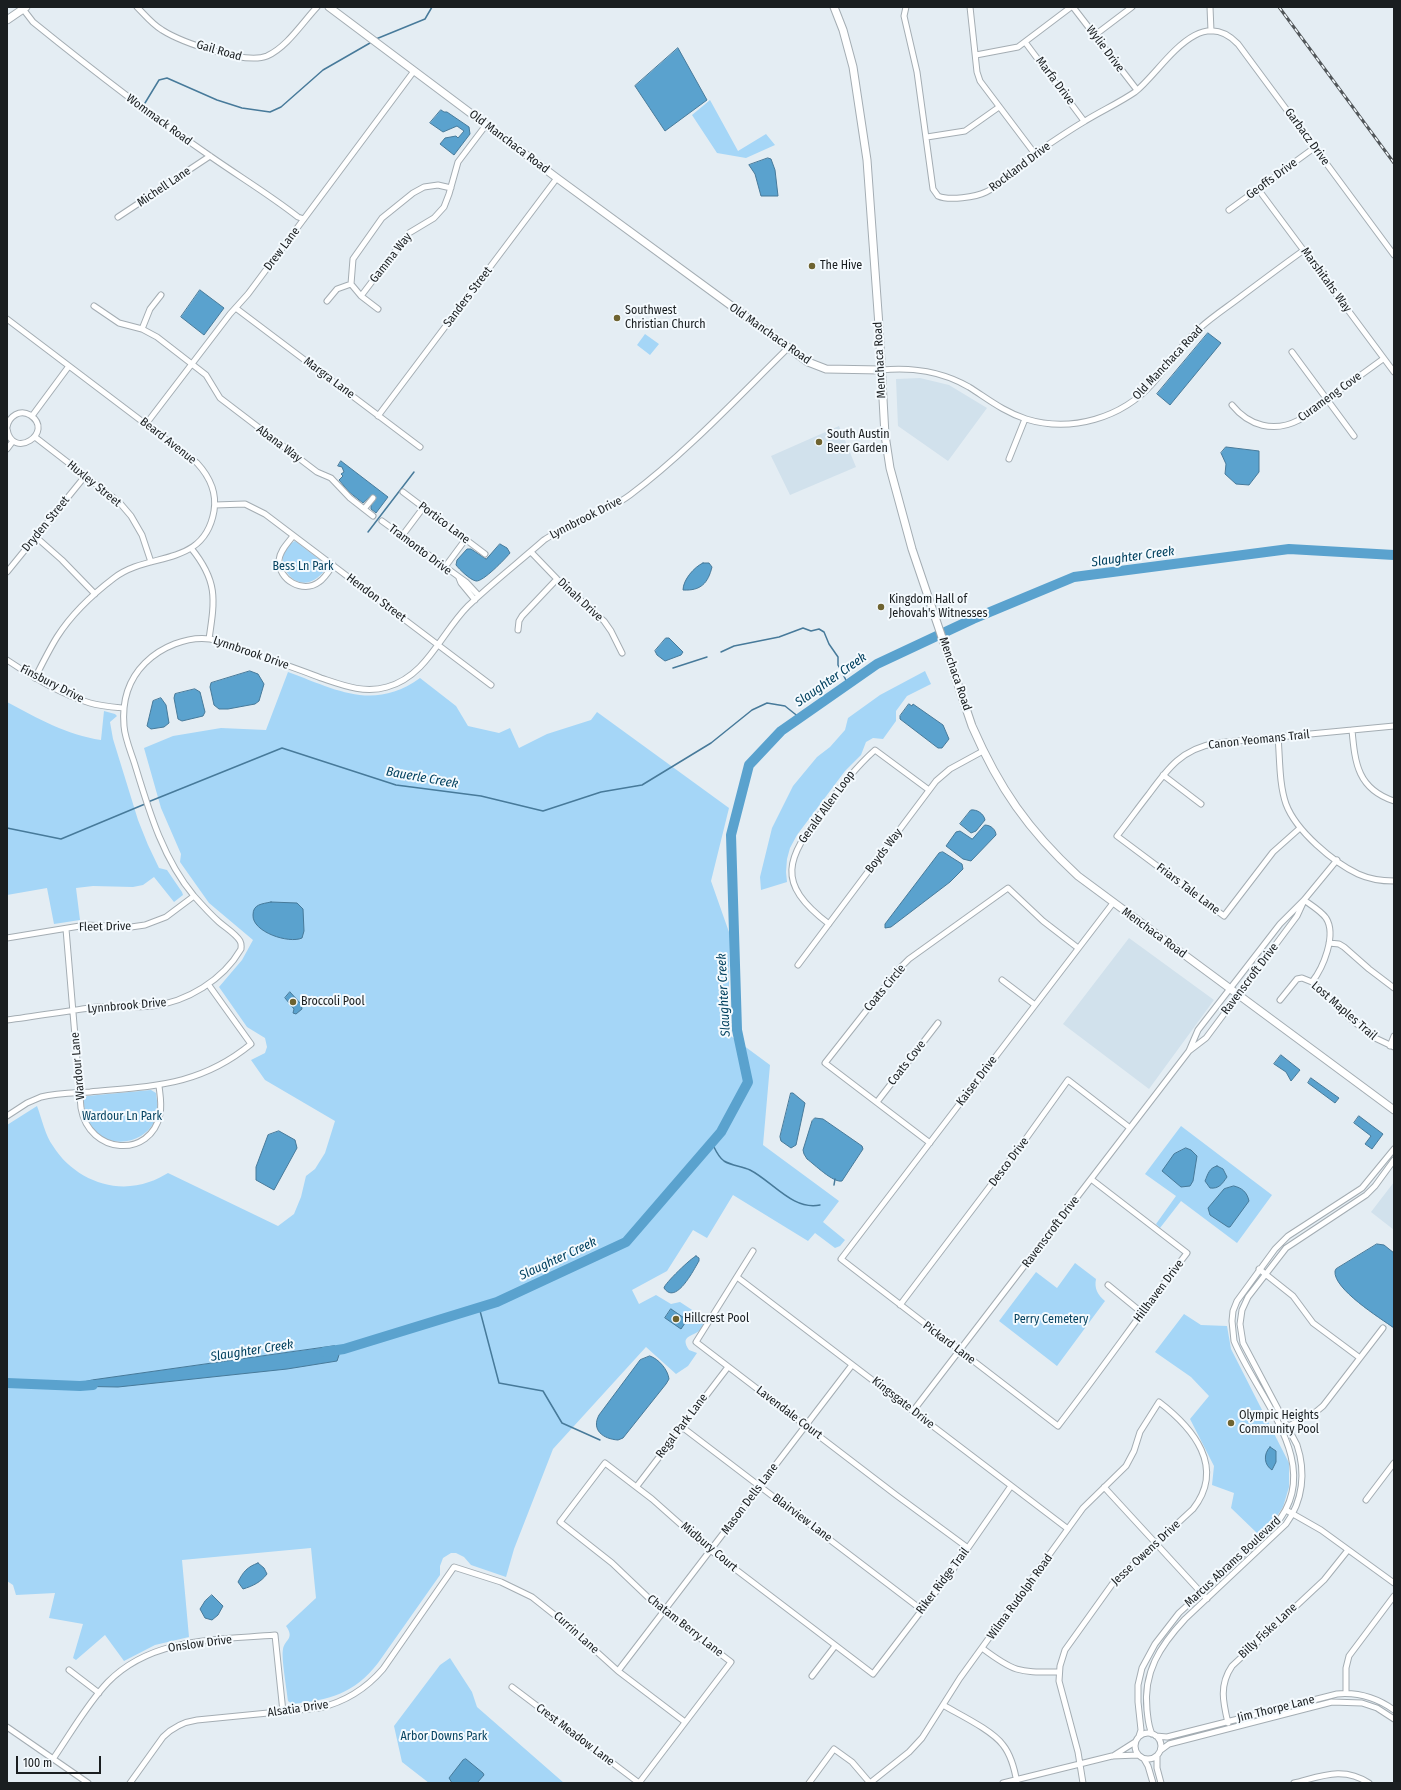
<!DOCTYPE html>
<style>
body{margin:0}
#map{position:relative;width:1401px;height:1790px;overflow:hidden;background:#e4edf3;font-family:"Fira Sans Condensed",sans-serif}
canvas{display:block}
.frame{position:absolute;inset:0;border:8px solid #1a1e20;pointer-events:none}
.scale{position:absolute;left:16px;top:1756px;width:85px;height:18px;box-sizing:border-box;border:2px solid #1a1e20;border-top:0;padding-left:5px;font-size:12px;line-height:14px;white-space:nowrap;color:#1a1e20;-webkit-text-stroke:3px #f4fafe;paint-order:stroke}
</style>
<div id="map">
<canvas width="1401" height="1790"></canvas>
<div class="frame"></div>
<div class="scale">100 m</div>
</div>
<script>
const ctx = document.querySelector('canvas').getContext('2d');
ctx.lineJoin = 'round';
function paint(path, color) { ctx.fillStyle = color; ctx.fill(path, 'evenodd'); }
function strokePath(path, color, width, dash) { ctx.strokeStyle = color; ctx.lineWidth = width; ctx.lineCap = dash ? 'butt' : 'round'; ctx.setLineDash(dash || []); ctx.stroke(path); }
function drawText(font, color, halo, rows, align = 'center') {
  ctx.font = font + ' "Fira Sans Condensed",sans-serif'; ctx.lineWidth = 4; ctx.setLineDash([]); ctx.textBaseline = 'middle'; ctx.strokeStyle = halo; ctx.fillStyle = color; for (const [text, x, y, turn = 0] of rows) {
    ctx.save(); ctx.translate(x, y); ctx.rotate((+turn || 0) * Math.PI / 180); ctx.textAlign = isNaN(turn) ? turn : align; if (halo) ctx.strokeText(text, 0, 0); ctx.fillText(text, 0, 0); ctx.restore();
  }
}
paint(new Path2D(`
 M920,378L949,385L987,408L948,461L898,426L896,379Z
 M839,426L856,467L790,495L771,456Z
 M1129,938L1214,1000L1149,1089L1063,1024Z
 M1394,1182V1230L1371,1212Z`), '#d1e1ec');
paint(new Path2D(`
 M710,100L738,151L766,134L775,145L746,158L717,153L692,115Z
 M645,334L659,344L650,355L637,345Z
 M295,541L324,563L325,570C297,606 265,555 295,541Z
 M925,671L931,684L907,696L896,711V721L883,739L873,738L866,742L861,755L845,771L797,835L790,848L787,859L786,872L787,882L761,890L760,877L772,828L793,786L817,757L830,747L845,730L848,718L880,695Z
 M288,672C335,689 373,712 420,678L456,706L468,726L499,733L510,728L519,748L547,734L591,720L597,712L729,808L711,881L730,935L728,1034L770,1065L763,1145L839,1201L823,1222L845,1240L840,1246L835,1248L815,1233L808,1241L733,1195L707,1238L693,1230L667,1271L632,1290L639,1304L656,1295L671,1304L680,1302L706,1319C704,1323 702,1328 699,1331C691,1337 680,1336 689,1350L697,1353L688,1366L676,1374L646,1347L553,1449L514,1549L506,1577L471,1565L464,1557L456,1553H451L443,1558L440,1566V1575L378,1663C354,1694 329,1700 292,1704L288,1701C287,1690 281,1658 283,1649C285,1639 295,1639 286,1626L316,1598L311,1548L182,1560L189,1637L155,1645L124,1661L105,1635L76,1660L73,1658L83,1624L49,1618L55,1593L16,1595L13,1585L7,1581V1125L37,1106C42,1119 45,1135 53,1146C73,1178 113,1195 149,1182C156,1180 162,1176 168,1173L278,1226L294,1214L301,1197L306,1176L315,1169L325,1153L335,1121L265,1080L251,1060L265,1053L267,1047L265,1038L247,1027L219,987L242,960L253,940L209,903L180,862L181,854L161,808L144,748L173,736L221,728L266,730Z
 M7,702C37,718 67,735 101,740L104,711L115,714L117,716L110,722L113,739L138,820L148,845L159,868L167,870L182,892L183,895L174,902L154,877L143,885L133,887L93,886L76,888L80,920L54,924L47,888L7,895Z
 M151,1090L156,1093C157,1102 159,1110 156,1118C144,1149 97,1150 86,1118C84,1112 84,1105 84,1099L87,1096Z
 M1181,1126L1272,1195L1237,1243L1181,1201L1160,1228L1156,1224L1176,1196L1145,1174Z
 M1075,1263L1096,1279C1094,1289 1098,1295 1105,1301L1057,1366L999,1321L1036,1272L1057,1288Z
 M1184,1314L1201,1325L1227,1326L1231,1349L1289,1463V1487L1283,1507L1271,1525L1258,1534L1231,1508L1234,1493L1212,1485L1214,1466L1190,1419L1209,1396L1191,1377L1155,1352Z
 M450,1658L472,1692L477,1707L564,1783H429L402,1762L394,1726L440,1665Z`), '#a5d6f7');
const water = new Path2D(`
 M678,48L707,100L665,131L635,86Z
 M441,110L444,112H447L469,127L470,134L454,155L440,144L445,138L456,136L458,138L464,131L457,126L443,132L430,123Z
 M768,158L771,159L775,170L778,196H761L755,174L749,165Z
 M200,290L224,308L204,335L181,317Z
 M1208,333L1221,343L1170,405L1157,394Z
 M1226,447L1259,451V472L1249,485L1236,484L1225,474L1226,464L1221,453Z
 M341,461L388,497L376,513L371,509V505L375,499L371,496L363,503L349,492L339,480L343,476L341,474L344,472L342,467L338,466Z
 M500,544L507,548L510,553C505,559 483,582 476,581C470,580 459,569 456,565L457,560L467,549H471L486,559Z
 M703,563H709L712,567C708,583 701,591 683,590C683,580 694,567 703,563Z
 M666,638H669L683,652L681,655L665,661L657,655L655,651Z
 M250,671L258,674L264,684L259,701L255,704L228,709H219L214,705L210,687L211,683Z
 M195,689L200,692L205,712L203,716L182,721L178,719L174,698L175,694Z
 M161,698L166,705L169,723L164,727L151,729L147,726L153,701Z
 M909,704L912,706L913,704L943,725L949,739L942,748H938L900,719V716Z
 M971,810C977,809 984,814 985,820L976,831L971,833L960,824Z
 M985,825C991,825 996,830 996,835L971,861L963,859L946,846L956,832L960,831L972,839Z
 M943,852L962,864L963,869L950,882L891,927L885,928V924L939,853Z
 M271,902L297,903L303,909L304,931L302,938C289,944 252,932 253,915C253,904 262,904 271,902Z
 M290,992L301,1004L302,1009L296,1014L293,1013L294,1009L285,998Z
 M1281,1055L1300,1070L1291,1081L1286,1072L1274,1064Z
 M1311,1078L1339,1098L1335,1103L1308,1083Z
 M791,1093H793L805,1103L796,1145L791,1148L781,1141L780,1137Z
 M1359,1116L1383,1134L1372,1149L1365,1144L1371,1136L1354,1123Z
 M815,1118L823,1119L862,1146L863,1149L842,1181C833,1183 814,1164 807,1159L804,1154L803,1150L812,1121Z
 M279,1131L295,1140L297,1148L274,1190L256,1180V1167L268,1135Z
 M1186,1148L1191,1150L1197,1156L1193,1181L1190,1186L1181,1187L1162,1171L1174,1154Z
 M1217,1166L1223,1169L1227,1177C1222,1184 1219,1189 1210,1188L1205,1181C1208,1174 1209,1168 1217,1166Z
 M1234,1186C1242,1188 1247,1192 1249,1201L1230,1227H1228L1210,1215L1208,1208L1224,1189Z
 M1377,1244L1384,1245L1394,1253V1328C1380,1318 1333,1289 1335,1271L1336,1269Z
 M696,1256L699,1258V1261C694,1269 676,1306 664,1288C664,1284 692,1257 696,1256Z
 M671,1309L687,1320L681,1329L665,1318Z
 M335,1346L339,1355L337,1361L287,1369L118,1387L66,1386L92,1380Z
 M650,1356C659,1359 668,1370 669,1379L666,1384L623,1438L618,1440C603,1439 591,1430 599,1415L640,1360Z
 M1270,1447L1276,1451V1462L1272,1470C1264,1465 1263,1454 1270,1447Z
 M258,1563L264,1568L267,1574C261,1582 253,1586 243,1589L238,1582C243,1572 247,1567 258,1563Z
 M212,1595L223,1606L218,1615L212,1620L205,1618L200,1609L205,1601Z
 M466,1759L483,1773L484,1775L477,1783H452L449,1778L463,1760Z`);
paint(water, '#5aa2ce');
strokePath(water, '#477a9a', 1);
strokePath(new Path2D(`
 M376,39L425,19L432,7
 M145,103L159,80L167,78L217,100L242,108L270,112L281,107L323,70L370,43
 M368,532L414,472
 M721,652L734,646L779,637L803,628L811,631L819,629L824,632L829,644L838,657V665L848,684
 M673,668L707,657
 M148,802L282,748L396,785L481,796L543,811L601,792L642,785L711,743L752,710L767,703L785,706L800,718
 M7,828L61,839L145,804
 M712,1143C715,1149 718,1157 724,1161C732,1166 742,1166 750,1170C772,1181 793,1211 820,1205
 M834,1185L835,1179
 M479,1307L499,1383L543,1391L562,1423L600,1440`), '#477a9a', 1.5);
strokePath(new Path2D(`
 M324,1352L344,1349L497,1302L626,1242L721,1132L748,1082L737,1030L731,835L749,765L781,731L877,664L973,619L1074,577L1289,549L1394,555
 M7,1383L80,1386L93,1385`), '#5aa2ce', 10);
const street = new Path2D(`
 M137,7C145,15 152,24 162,30C181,42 245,65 267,56C287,47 302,23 317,7
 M906,7L904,16L917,72L933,189L938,196C949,201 976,197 986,192C1005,183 1019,165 1036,153C1052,142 1068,131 1085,121C1101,111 1119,103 1135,92C1162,71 1198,2 1238,44L1394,255
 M970,7L977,72L980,81L1035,154
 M1073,7L1137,90
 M1210,7L1211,31
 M23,9L33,22C91,69 149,114 210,156C240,177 270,195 298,217L304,219
 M1095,35L1132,7
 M1025,42L1084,121
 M976,55L1018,47L1071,7
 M927,137L965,131L999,107
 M1258,189L1394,372
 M1229,210L1314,148
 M118,217L210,156
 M361,296L409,233L434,218L444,207L449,194L458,162L486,125
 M327,301L337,289L351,284
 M94,306L119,323L142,329L157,337L206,375L220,398L317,472L331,478L350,498L373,516
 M237,309L420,447
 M378,309L361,296L351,284L353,259L382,218L413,193L424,187L438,185L451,188
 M7,319L197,463C209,476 217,493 214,511C204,568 149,551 114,578C93,594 71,615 57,637C49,650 42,664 35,678
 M142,329L150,309L161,295
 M1292,352L1354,436
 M881,370C913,367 941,371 969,387C988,399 1004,412 1026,419C1071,433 1122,418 1153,383C1169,365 1182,343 1200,328C1213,316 1229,306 1243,295C1263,280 1283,265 1304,250
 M1232,405C1249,426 1274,433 1299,420L1383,359
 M32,416L69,366
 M378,416L557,178
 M146,424L230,314L248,294L414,71
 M7,427C9,416 20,409 30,415C56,432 12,461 7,429
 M35,437L119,502L131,516L142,535L151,562
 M7,449L13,441
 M1009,459L1025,419
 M403,492L485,554
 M215,505L245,504L265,514L491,685
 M364,509L373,498
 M382,521L466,582L479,596
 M293,536C288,543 280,550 279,560C278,580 303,594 319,582C325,578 329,571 333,565
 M402,536L423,508
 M36,537L62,560L95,594
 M191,548C218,581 215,599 209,639
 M531,552L557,579L604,621L611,631L622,653
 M445,567L465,540
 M7,572L86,475
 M459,578L461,583L475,600
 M518,630L519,621L522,616L557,579
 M7,660C30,676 63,695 90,703C100,706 112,707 123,708
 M1352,730C1355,764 1358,789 1394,801
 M1278,737C1280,759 1279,784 1286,804C1296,831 1333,862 1358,874C1369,879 1382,881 1394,881
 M1163,775L1201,804
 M1300,828L1273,852L1224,916L1117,836C1128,822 1138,808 1149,794C1168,768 1182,749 1216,743L1394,726
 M1304,900C1311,905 1321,911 1326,918C1337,935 1323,968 1312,982
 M829,924C774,882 787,859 823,810C840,788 855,768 875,750L929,790
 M66,929L81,1108C89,1155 151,1159 160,1114C162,1104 160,1095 159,1086
 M7,938L86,925L131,927L145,925L166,917L194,896
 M1329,943L1339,944L1344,947L1369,969L1394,988
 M798,965L936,781L950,769L983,751
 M1002,980L1035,1005
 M1280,1000L1297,979L1302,978L1312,982L1347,1016L1373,1037L1394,1047
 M7,1020C37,1016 67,1011 97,1007C115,1005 134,1008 152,1006C187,1002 223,980 241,949C241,945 242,945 240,941C236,934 226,928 219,922C210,914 202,905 194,896C163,859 149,811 135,765C131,752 125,739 124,726C122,703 128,680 145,663C161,647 187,636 210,639C227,642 244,650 260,656C280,663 301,670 321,678C342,685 364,694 387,687C427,676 441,633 468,606C492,583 519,562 544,540C571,522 603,515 630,495C686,453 738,397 788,348
 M1390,1046L1394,1036
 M1189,1051L1206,1038L1297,916L1303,903
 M877,1102L938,1023
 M7,1116L27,1103L41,1097C57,1093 74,1093 90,1092C153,1086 200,1086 251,1044L208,984
 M930,1143L825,1063L899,969L909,959L1008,888L1043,921L1078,948
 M1091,1179L1187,1253C1143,1310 1102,1369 1058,1426L841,1259L1113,903
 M753,1251L696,1342L896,1495L968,1548
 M1259,1269L1293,1296L1313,1323L1360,1358
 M737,1277L1068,1529
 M1108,1285L1141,1312
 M900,1305L1025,1140L1068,1080L1130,1128
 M913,1411L1189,1051L1198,1030L1280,924L1304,900L1337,860
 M682,1427L922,1610
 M1285,1428L1317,1411L1323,1406L1383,1328
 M637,1486L728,1367
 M1104,1487L1207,1599
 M1366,1500L1394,1463
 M1286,1510L1321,1530L1394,1583
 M982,1648C1015,1673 1019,1672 1059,1672
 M69,1670L99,1693
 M618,1671L852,1365
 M812,1676L835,1646
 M512,1687L639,1783
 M1346,1693V1668L1349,1656L1394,1596
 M943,1705C960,1715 992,1730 1003,1745C1011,1755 1015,1771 1017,1783
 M1228,1723C1223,1702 1219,1685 1232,1666L1324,1580L1348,1550
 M7,1727L88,1783
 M1135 1746a13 13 0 1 1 26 0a13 13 0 1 1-26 0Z
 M1152,1734C1148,1725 1148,1718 1147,1710C1143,1672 1160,1646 1185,1619L1286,1524C1303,1501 1306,1472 1297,1445L1243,1343L1240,1324L1242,1310L1248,1297L1286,1248L1366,1195L1375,1186L1394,1160
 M1139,1736L1141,1730L1138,1702V1685L1142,1668L1155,1644L1179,1613L1275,1525C1327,1466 1257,1397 1234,1341L1232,1321L1233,1311L1237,1301L1275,1249L1288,1236L1362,1188L1394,1149
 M1156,1736L1167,1737L1337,1694C1358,1692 1377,1698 1394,1710
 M1161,1750L1169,1744L1332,1702L1362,1703L1377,1708L1394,1719
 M1113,1756L1135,1742
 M1157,1756V1768L1161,1783
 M53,1759C71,1733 87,1704 108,1682C152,1637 218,1640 275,1635L283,1712
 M1144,1759L1148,1766L1153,1783
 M130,1783L163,1737C173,1727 183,1722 197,1720L319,1708C345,1702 365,1690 383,1669L454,1567L501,1582L532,1597L566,1624L618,1671L685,1722
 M639,1783L731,1662L655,1604L612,1563L560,1522L605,1463L652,1499L705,1546L873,1674L954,1568L1011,1486
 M809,1783L834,1749L852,1762L870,1783
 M870,1783L909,1752L922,1738L960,1678L1083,1508L1126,1466L1134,1451L1140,1432L1159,1402C1193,1428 1226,1467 1193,1509L1113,1583L1065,1650L1060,1666L1059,1681L1078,1752L1083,1783
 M1003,1783L1112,1756L1138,1755
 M1294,1783C1322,1776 1343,1766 1369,1783`);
const secondary = new Path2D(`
 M329,7L557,178L808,362L826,369L881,370
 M834,7L843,30L853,67L867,160L879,326L885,435L890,468L912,549L972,726C999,788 1028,830 1078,876L1394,1110
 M7,20L26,7`);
strokePath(street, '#a4adb3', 7);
strokePath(secondary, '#a4adb3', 9);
strokePath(street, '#fff', 5);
strokePath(secondary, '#fff', 7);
const rail = new Path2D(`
 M1279,7L1394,163`);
strokePath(rail, '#52575a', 3);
strokePath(rail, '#f4fafe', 1.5, [4.5]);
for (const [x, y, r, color] of [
 [812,266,4,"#6e6330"],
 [617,318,4,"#6e6330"],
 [819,442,4,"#6e6330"],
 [881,607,4,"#6e6330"],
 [293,1002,4,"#6e6330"],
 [676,1319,4,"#6e6330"],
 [1231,1423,4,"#6e6330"]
]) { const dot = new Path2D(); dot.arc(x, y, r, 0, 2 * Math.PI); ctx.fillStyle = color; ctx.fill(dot); strokePath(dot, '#f4fafe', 1.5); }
drawText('12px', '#1a1e20', '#f4fafe', [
 ["Wylie Drive",1105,49,53],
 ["Gail Road",219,51,16],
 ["Marfa Drive",1055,81,53],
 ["Wommack Road",159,120,36],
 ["Garbacz Drive",1307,137,54],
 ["Old Manchaca Road",509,142,37],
 ["Rockland Drive",1020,167,-37],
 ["Geoffs Drive",1272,179,-36],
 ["Michell Lane",164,187,-34],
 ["Drew Lane",282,249,-53],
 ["Gamma Way",391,258,-52],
 ["Marshitahs Way",1326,280,54],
 ["Sanders Street",468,297,-53],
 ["Old Manchaca Road",770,334,35],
 ["Menchaca Road",880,360,-93],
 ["Old Manchaca Road",1168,363,-47],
 ["Margra Lane",329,378,37],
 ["Curameng Cove",1330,397,-36],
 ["Beard Avenue",168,441,38],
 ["Abana Way",279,444,37],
 ["Huxley Street",94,484,39],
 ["Lynnbrook Drive",586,518,-27],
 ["Portico Lane",444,523,37],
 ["Dryden Street",46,524,-51],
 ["Tramonto Drive",420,550,37],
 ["Hendon Street",376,598,37],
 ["Dinah Drive",580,600,43],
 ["Lynnbrook Drive",251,653,19],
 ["Menchaca Road",955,674,71],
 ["Finsbury Drive",52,684,27],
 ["Canon Yeomans Trail",1259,740,-6],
 ["Gerald Allen Loop",827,807,-54],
 ["Boyds Way",884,851,-53],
 ["Friars Tale Lane",1188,889,37],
 ["Fleet Drive",105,927,-1],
 ["Menchaca Road",1154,933,36],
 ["Ravenscroft Drive",1250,979,-53],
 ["Coats Circle",885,988,-50],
 ["Lynnbrook Drive",127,1006,-5],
 ["Lost Maples Trail",1344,1011,41],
 ["Coats Cove",907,1063,-52],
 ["Wardour Lane",78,1066,-95],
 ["Kaiser Drive",977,1081,-53],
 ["Desco Drive",1009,1162,-53],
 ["Ravenscroft Drive",1051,1232,-53],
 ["Hillhaven Drive",1159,1291,-53],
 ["Pickard Lane",949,1343,37],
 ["Kingsgate Drive",903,1403,38],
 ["Lavendale Court",789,1413,37],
 ["Regal Park Lane",682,1426,-53],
 ["Mason Dells Lane",750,1499,-53],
 ["Blairview Lane",802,1518,37],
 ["Midbury Court",709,1547,40],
 ["Jesse Owens Drive",1146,1553,-43],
 ["Marcus Abrams Boulevard",1233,1562,-43],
 ["Riker Ridge Trail",943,1581,-53],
 ["Wilma Rudolph Road",1020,1597,-54],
 ["Chatam Berry Lane",685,1626,38],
 ["Billy Fiske Lane",1268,1631,-43],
 ["Currin Lane",576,1633,42],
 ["Onslow Drive",200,1644,-8],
 ["Alsatia Drive",298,1709,-8],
 ["Jim Thorpe Lane",1276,1709,-14],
 ["Crest Meadow Lane",575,1735,37]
]);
drawText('12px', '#1a1e20', '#f4fafe', [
 ["The Hive",820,266],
 ["Southwest",625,311],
 ["Christian Church",625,325],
 ["South Austin",827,435],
 ["Beer Garden",827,449],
 ["Kingdom Hall of",889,600],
 ["Jehovah's Witnesses",889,614],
 ["Broccoli Pool",301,1002],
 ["Hillcrest Pool",684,1319],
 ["Olympic Heights",1239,1416],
 ["Community Pool",1239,1430]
], 'left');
drawText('12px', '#064361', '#f4fafe', [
 ["Bess Ln Park",303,567],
 ["Wardour Ln Park",122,1117],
 ["Perry Cemetery",1051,1320],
 ["Arbor Downs Park",444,1737]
]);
drawText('italic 13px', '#02415f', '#f4fafe', [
 ["Slaughter Creek",1133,557,-8],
 ["Slaughter Creek",831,680,-35],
 ["Bauerle Creek",422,778,10],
 ["Slaughter Creek",724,995,-93],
 ["Slaughter Creek",558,1259,-25],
 ["Slaughter Creek",252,1351,-9]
]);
</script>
